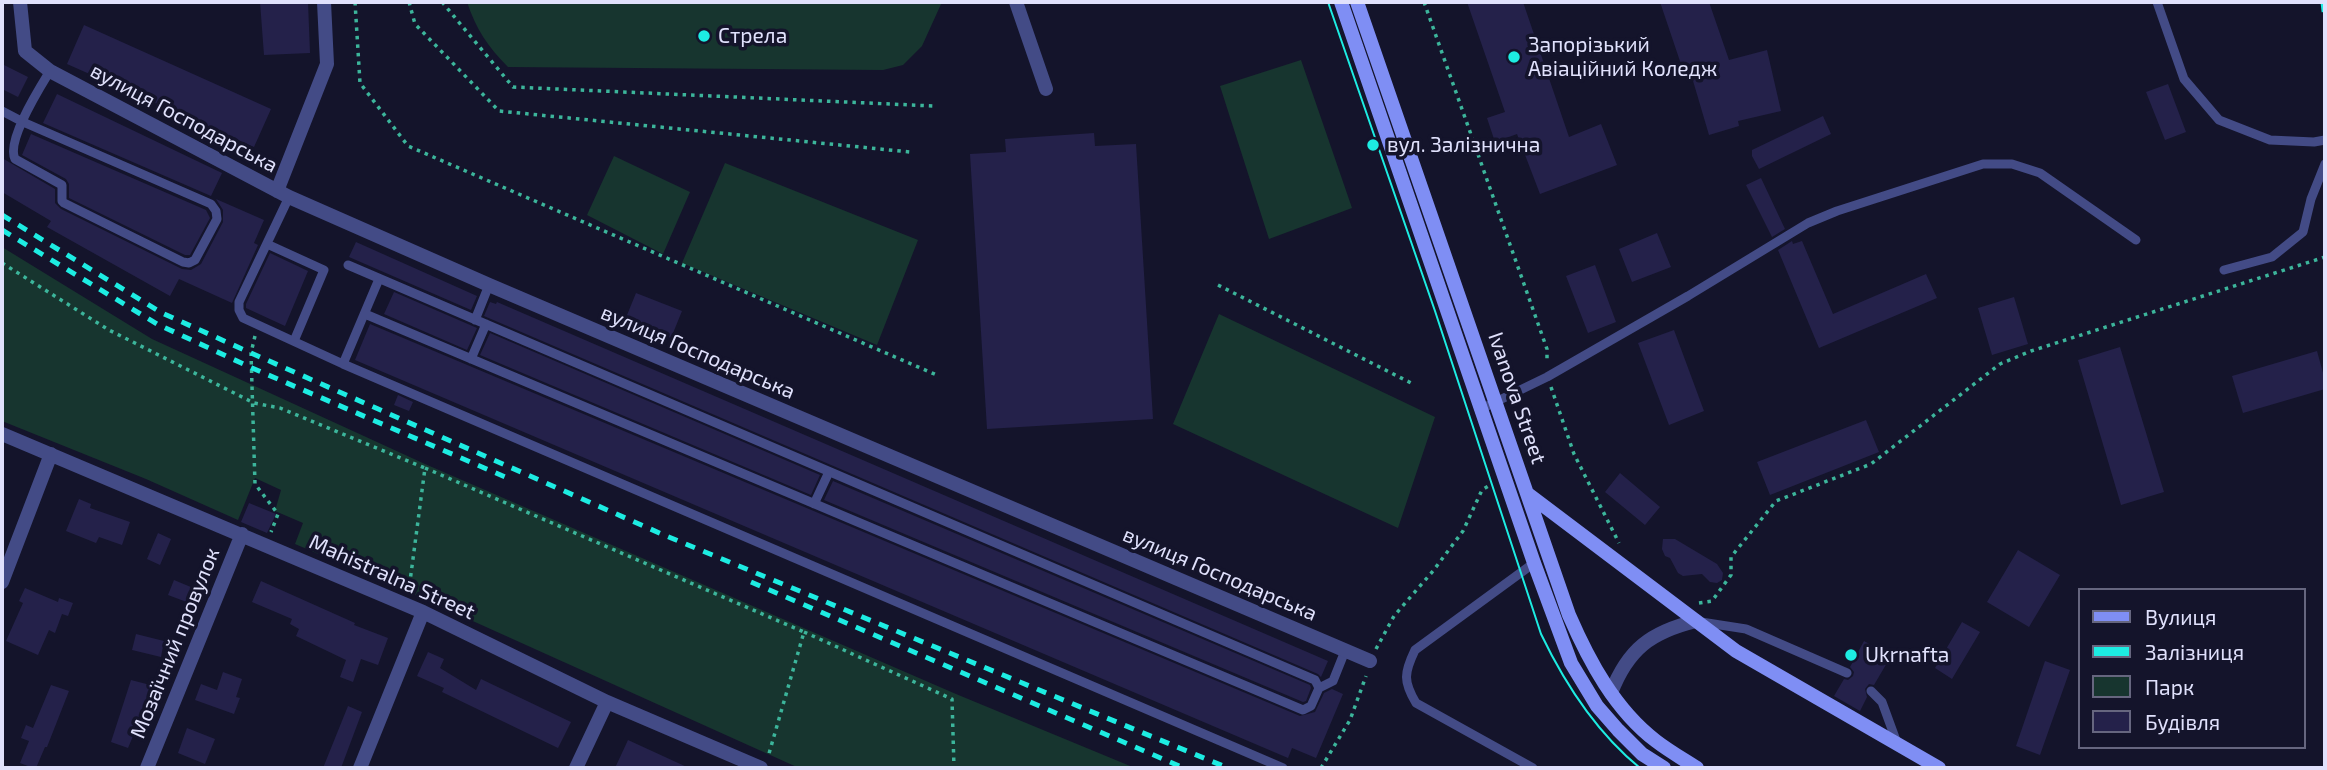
<!DOCTYPE html>
<meta charset="utf-8">
<style>
body{margin:0}
#map{position:relative;width:2327px;height:770px;overflow:hidden;background:#14142b;font-family:"Exo 2",sans-serif}
canvas{display:block}
.frame{position:absolute;inset:0;border:4px solid #e0e1fc;pointer-events:none}
.legend{position:absolute;left:2078px;top:588px;width:228px;height:161px;box-sizing:border-box;background:#14142b;border:2px solid #66667f;margin:0;padding:9px 12px;list-style:none;font-size:21px;color:#e0e1fc}
.legend li{display:flex;align-items:center;gap:14px;height:35px}
.legend b{width:35px;border:2px solid #66667f}
</style>
<div id="map">
<canvas width="2327" height="770"></canvas>
<div class="frame"></div>
<ul class="legend">
<li><b style="height:9px;background:#7f8ef4"></b>Вулиця</li>
<li><b style="height:9px;background:#1dece2"></b>Залізниця</li>
<li><b style="height:19px;background:#17352f"></b>Парк</li>
<li><b style="height:19px;background:#24214a"></b>Будівля</li>
</ul>
</div>
<script>
const ctx = document.querySelector('canvas').getContext('2d');
ctx.lineJoin = 'round';
function paint(path, color) { ctx.fillStyle = color; ctx.fill(path, 'evenodd'); }
function strokePath(path, color, width, dash) { ctx.strokeStyle = color; ctx.lineWidth = width; ctx.lineCap = dash ? 'butt' : 'round'; ctx.setLineDash(dash || []); ctx.stroke(path); }
function drawText(font, color, halo, rows, align = 'center') {
  ctx.font = font + ' "Exo 2",sans-serif'; ctx.lineWidth = 7; ctx.setLineDash([]); ctx.textBaseline = 'middle'; ctx.strokeStyle = halo; ctx.fillStyle = color; for (const [text, x, y, turn = 0] of rows) {
    ctx.save(); ctx.translate(x, y); ctx.rotate((+turn || 0) * Math.PI / 180); ctx.textAlign = isNaN(turn) ? turn : align; if (halo) ctx.strokeText(text, 0, 0); ctx.fillText(text, 0, 0); ctx.restore();
  }
}
paint(new Path2D(`
 M467,2H942L922,46L903,65L883,70L508,67C488,47 476,29 467,2Z
 M1301,60L1352,208L1269,239L1220,86Z
 M614,156L690,192L663,254L587,215Z
 M725,163L918,240L877,345L682,263Z
 M2,247L152,339L425,464L956,694L1135,768H799L415,595L295,544L303,523L275,511L281,490L255,478L238,520L146,479L2,421Z
 M1219,314L1435,417L1398,528L1173,424Z`), '#17352f');
paint(new Path2D(`
 M260,2H308L310,53L264,55Z
 M1467,2H1523L1569,137L1601,124L1617,165L1540,194L1517,134L1495,142L1487,118L1505,112Z
 M1660,2H1709L1729,60L1767,50L1781,111L1738,121L1739,126L1709,135L1691,74L1685,76Z
 M84,25L271,109L254,147L67,64Z
 M2,64L28,77L18,97L2,89Z
 M2168,84L2186,132L2165,140L2146,92Z
 M57,94L222,173L211,196L43,123Z
 M1823,116L1831,134L1759,169L1752,156V150Z
 M1094,133L1095,146L1136,144L1153,419L987,429L970,154L1006,152L1005,139Z
 M31,134L206,210L210,218L190,255H185L69,198V184L66,179L22,155Z
 M2,158L55,189V203L61,209L182,269L191,270L201,264L223,222V210L216,199L264,220L254,243L258,245L232,303L179,279L170,296L47,227L51,221L2,192Z
 M1761,178L1785,229L1772,237L1746,185Z
 M1657,233L1671,267L1632,282L1619,249Z
 M1792,241L1793,244L1802,241L1833,314L1926,274L1937,298L1819,348L1778,250Z
 M356,242L477,296L471,310L349,257Z
 M270,253L308,271L285,326L246,308V304Z
 M1595,265L1616,322L1588,333L1566,276Z
 M394,292L477,328L467,350L384,314Z
 M636,293L682,311L671,338L625,320Z
 M2014,297L2028,344L1992,355L1978,308Z
 M490,302L496,304L497,302L1328,661L1321,677L1318,674L484,316Z
 M370,324L1300,716L1315,712L1324,693L1332,689L1343,694L1316,758L1292,748L1288,758L355,360Z
 M1674,330L1704,411L1669,425L1638,343Z
 M490,333L820,475L811,495L480,355Z
 M2120,347L2164,492L2121,505L2078,360Z
 M2317,351L2325,380V389L2243,413L2232,376Z
 M398,395L413,402L409,411L394,405Z
 M1866,420L1879,452L1770,495L1757,462Z
 M1620,473L1660,507L1645,525L1605,492Z
 M833,481L1310,685L1311,688L1306,701L1303,702L824,500Z
 M79,499L91,504L90,508L130,522L122,545L99,537L96,543L66,531Z
 M249,503L276,514L267,533L241,522Z
 M158,533L171,539L160,565L147,559Z
 M1663,539H1675L1717,564L1723,573L1722,580L1717,583L1710,582L1702,574L1683,576L1678,573L1670,558L1665,556L1662,549Z
 M2018,550L2060,575L2029,627L1987,602Z
 M174,580L198,590L192,604L168,595Z
 M261,581L355,623L354,625L388,638L378,665L361,659L353,682L340,677L346,660L296,636L299,629L290,624L292,619L252,602Z
 M25,588L58,602L59,598L73,603L68,616L62,614L55,633L49,630L38,655L6,641L23,603L19,601Z
 M1962,622L1980,632L1952,679L1935,668Z
 M136,634L164,641L161,657L132,650Z
 M1864,641L1891,656L1874,685L1869,684L1865,689L1867,697L1860,711L1834,696L1844,679L1848,680L1853,676L1854,672L1850,667Z
 M428,652L444,659L440,668L476,690L481,679L571,722L558,748L442,692L444,688L417,676Z
 M2045,661L2070,670L2040,755L2016,746Z
 M223,672L242,679L236,697L240,698L234,714L195,700L201,684L217,690Z
 M131,680L158,687L153,704L147,703L128,748L111,742Z
 M51,685L69,691L47,747H45L36,768H33L20,763L29,741L21,738L26,725L33,728Z
 M348,706L362,712L341,768H323Z
 M187,728L215,739L205,764L178,753Z
 M628,740L689,768H615Z`), '#24214a');
strokePath(new Path2D(`
 M355,2L360,83L408,146L939,376
 M409,2L415,24L499,111L910,152
 M442,2L513,87L934,106
 M1424,2L1547,349V362
 M2,263L109,330L254,403L280,408L425,468L409,589
 M1218,285L1415,385
 M255,336L251,353L255,484L278,514L271,532
 M1551,387L1574,454L1619,543
 M425,468L804,632L768,757
 M1699,603L1712,601L1731,575V557L1776,501L1871,464L2000,364L2031,351L2325,257
 M804,632L952,699L954,768
 M1376,649L1394,616L1433,571L1463,531L1482,490L1490,485
 M1321,768L1350,720L1366,676`), '#3cb59b', 3.5, [3.5, 5]);
strokePath(new Path2D(`
 M2157,2L2184,79L2219,120L2270,140L2314,142L2325,140
 M2,111L23,122L211,204L216,211L217,219L195,260L189,263L183,262L64,203L62,201V185L15,159C6,141 39,89 50,71
 M289,197L239,302V310L243,318L343,364
 M267,244L324,270L294,341
 M348,265L1315,680L1319,688L1311,706L1303,710L365,314
 M2224,270L2272,257L2303,232L2311,199L2325,164
 M379,279L343,364L1283,768
 M475,320L489,285
 M471,359L486,324
 M1481,409L1547,377L1688,296L1808,223L1837,211L1983,164H2012L2040,173L2136,240
 M814,504L829,472
 M1701,622L1746,629L1847,673
 M1319,688L1333,681L1345,651
 M1871,691L1882,702L1897,743
 M1533,768L1416,703C1403,681 1404,673 1415,650L1534,563`), '#434b86', 9);
strokePath(new Path2D(`
 M20,2L25,51L50,71L289,197L489,285L1370,661
 M1016,2L1046,89
 M277,191L327,64L324,2
 M2,434L423,612L607,702L761,768
 M2,582L51,454
 M1611,693C1628,649 1651,632 1696,621
 M147,768L242,534
 M360,768L423,612
 M576,768L607,702`), '#434b86', 14);
strokePath(new Path2D(`
 M1341,2L1534,563L1571,663L1597,706L1618,730L1642,754L1664,768
 M1357,2L1569,615C1589,661 1615,710 1656,741C1669,751 1683,759 1697,768
 M1528,494L1736,651L1939,768`), '#7f8ef4', 14);
strokePath(new Path2D(`
 M1328,2L1435,311L1541,634C1565,684 1597,733 1640,768`), '#1dece2', 2);
strokePath(new Path2D(`
 M2323,2L2325,19
 M2,215L162,313L251,353L664,535L1228,768
 M2,230L157,324L252,368L510,479
 M751,582L1184,768`), '#1dece2', 5, [10, 9]);
for (const [x, y, r, color] of [
 [704,36,7,"#1dece2"],
 [1514,57,7,"#1dece2"],
 [1373,145,7,"#1dece2"],
 [1851,655,7,"#1dece2"]
]) { const dot = new Path2D(); dot.arc(x, y, r, 0, 2 * Math.PI); ctx.fillStyle = color; ctx.fill(dot); strokePath(dot, '#14142b', 2.5); }
drawText('21px', '#e0e1fc', '#14142b', [
 ["Стрела",718,36],
 ["Запорізький",1528,45],
 ["Авіаційний Коледж",1528,69],
 ["вул. Залізнична",1387,145],
 ["Ukrnafta",1865,655]
], 'left');
drawText('21px', '#e0e1fc', '#14142b', [
 ["вулиця Господарська",184,118,28],
 ["вулиця Господарська",698,352,23],
 ["Ivanova Street",1517,398,71],
 ["вулиця Господарська",1220,574,23],
 ["Mahistralna Street",392,577,24],
 ["Мозаїчний провулок",175,643,-68]
]);
</script>
